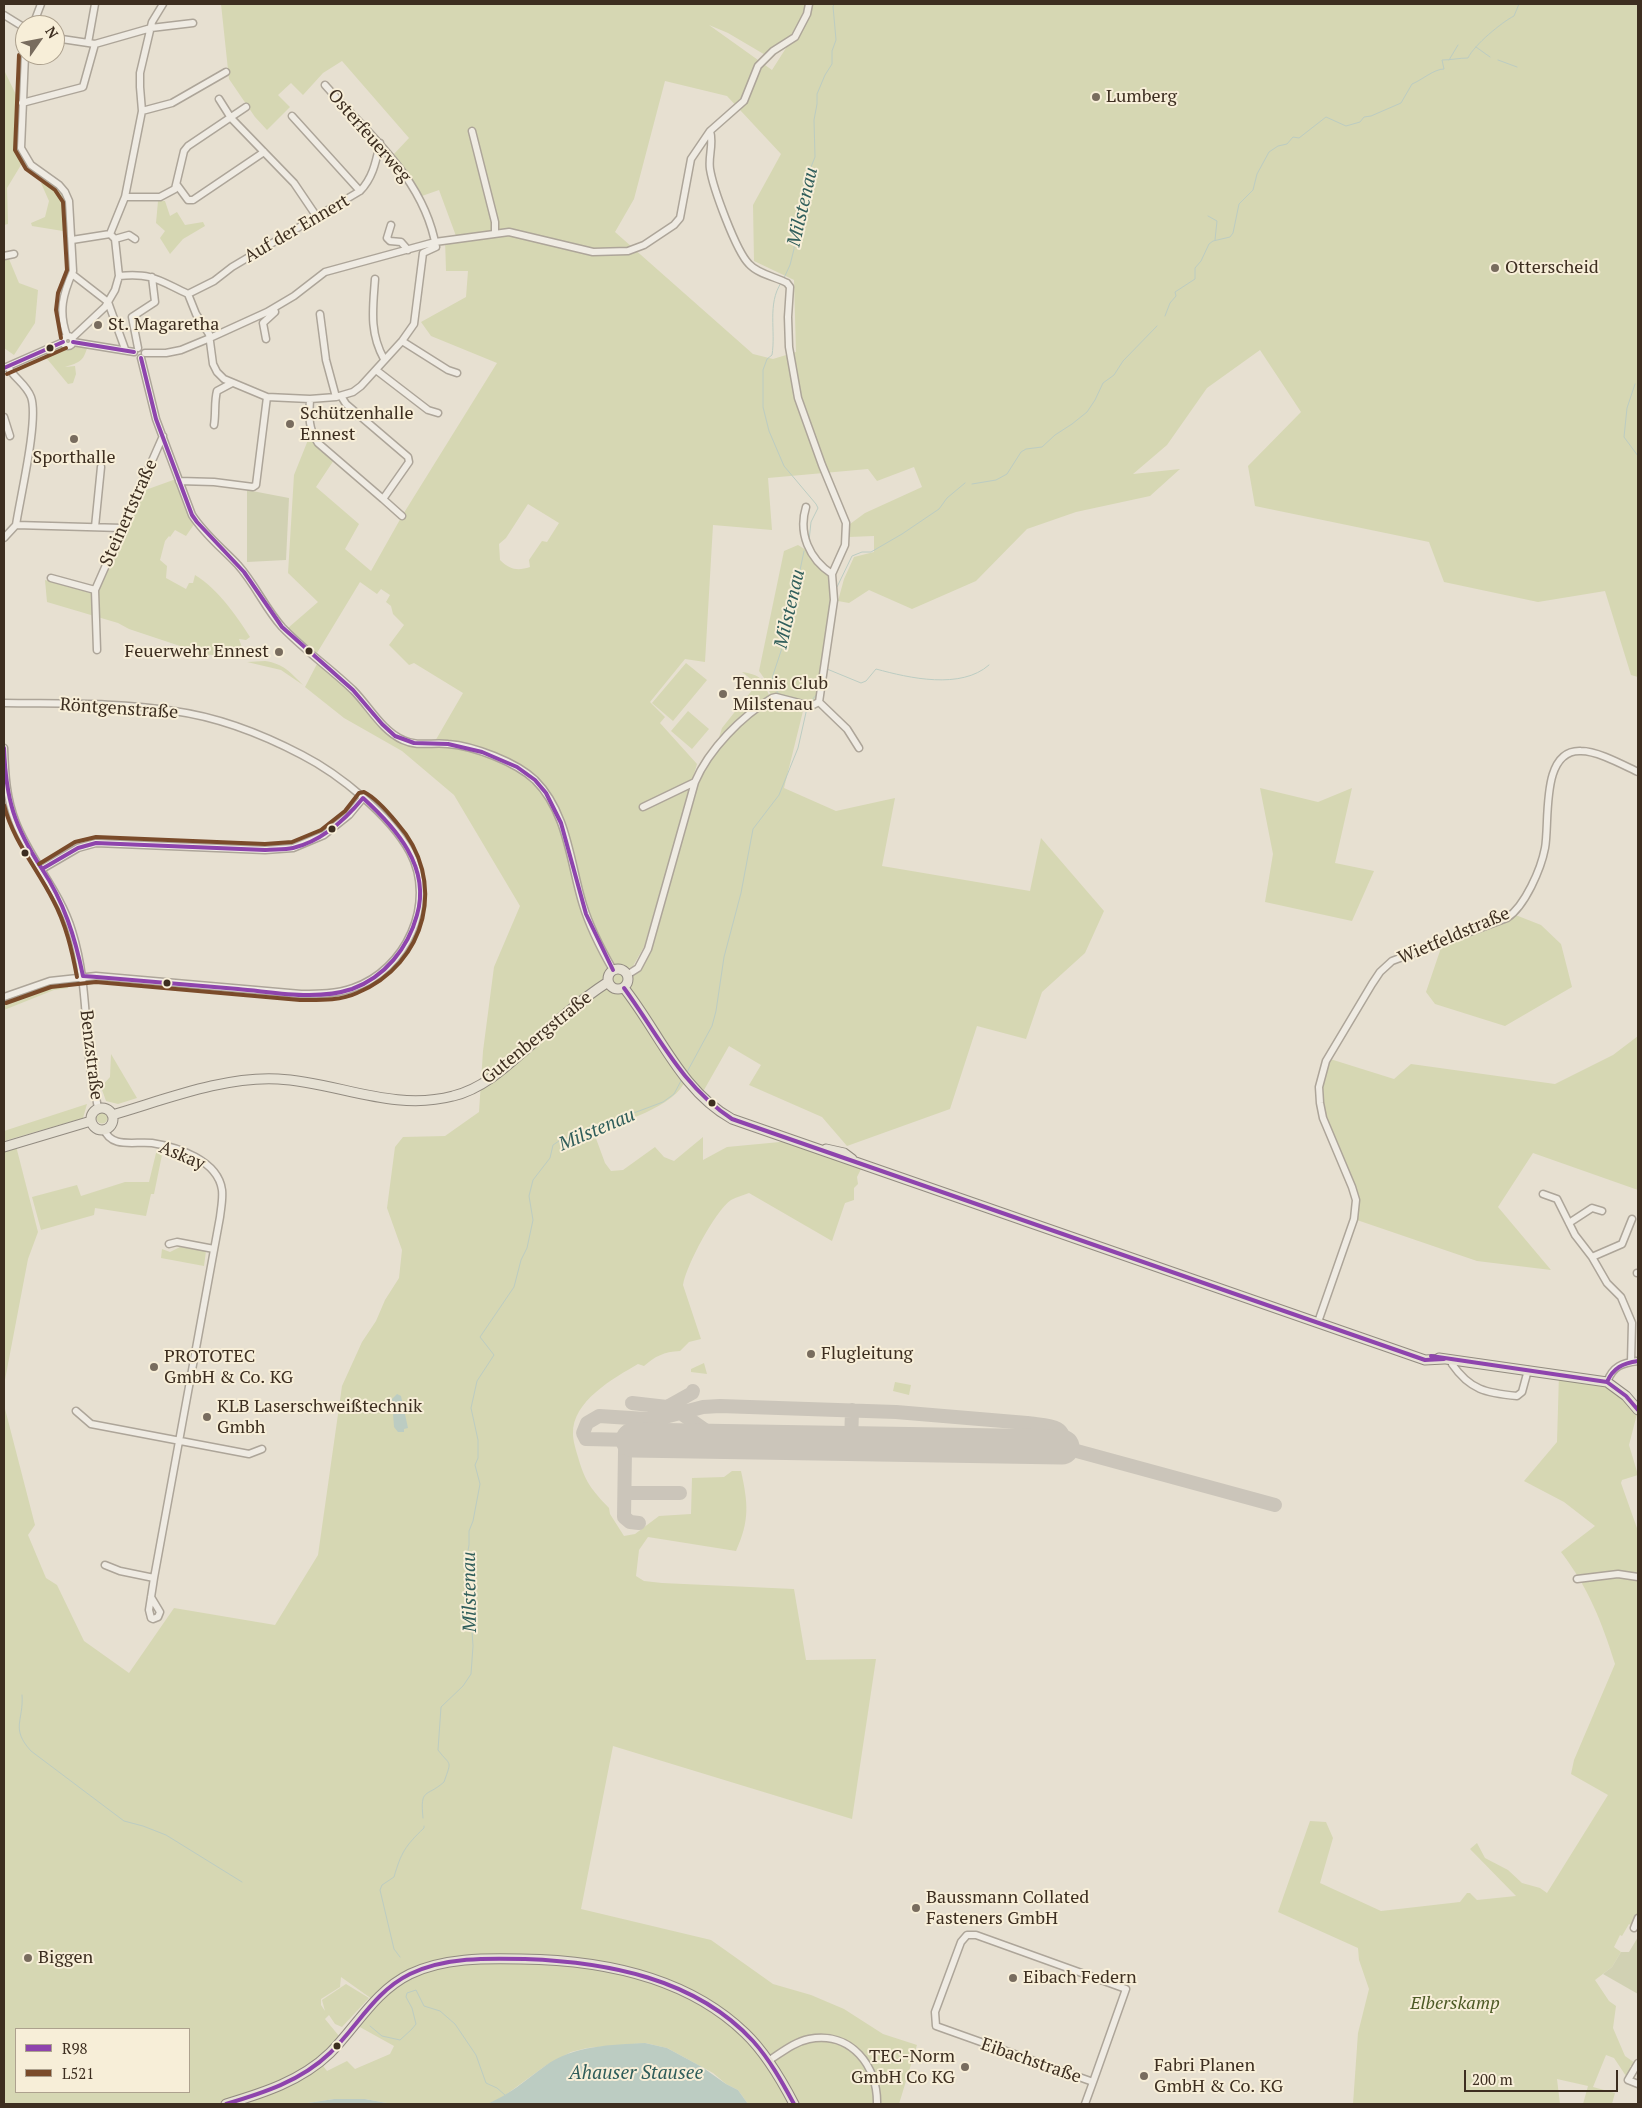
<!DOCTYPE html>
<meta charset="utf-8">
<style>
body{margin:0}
#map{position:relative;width:1642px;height:2108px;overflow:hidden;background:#e7e0d1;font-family:"PT Serif",serif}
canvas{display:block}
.frame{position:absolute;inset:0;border:5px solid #3d2e20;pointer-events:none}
.legend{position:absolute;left:15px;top:2028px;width:175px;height:65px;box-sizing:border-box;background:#f7eed8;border:1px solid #ada18e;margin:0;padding:6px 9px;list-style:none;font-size:15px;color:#3d2e20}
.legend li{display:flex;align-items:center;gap:10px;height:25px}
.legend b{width:25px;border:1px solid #ada18e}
.north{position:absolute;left:15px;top:15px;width:50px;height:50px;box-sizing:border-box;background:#f7eed8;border:1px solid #ada18e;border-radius:50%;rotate:57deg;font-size:14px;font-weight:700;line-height:20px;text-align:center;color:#3d2e20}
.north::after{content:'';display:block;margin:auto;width:18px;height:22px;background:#786c5e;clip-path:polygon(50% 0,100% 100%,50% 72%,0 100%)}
.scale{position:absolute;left:1464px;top:2070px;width:154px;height:22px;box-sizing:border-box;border:2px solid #3d2e20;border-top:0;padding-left:6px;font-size:15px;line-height:18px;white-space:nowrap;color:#3d2e20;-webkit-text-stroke:4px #f7eed8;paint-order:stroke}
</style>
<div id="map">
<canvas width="1642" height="2108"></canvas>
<div class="frame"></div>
<ul class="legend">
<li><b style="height:6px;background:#8e44ad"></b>R98</li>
<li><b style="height:6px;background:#7a4b2a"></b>L521</li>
</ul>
<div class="north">N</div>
<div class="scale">200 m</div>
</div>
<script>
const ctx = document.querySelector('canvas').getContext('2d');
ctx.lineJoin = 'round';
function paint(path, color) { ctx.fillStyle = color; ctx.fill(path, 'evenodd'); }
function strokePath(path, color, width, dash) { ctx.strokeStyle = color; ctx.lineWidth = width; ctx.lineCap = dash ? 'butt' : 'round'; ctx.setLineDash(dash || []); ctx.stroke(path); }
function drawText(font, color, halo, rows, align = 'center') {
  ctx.font = font + ' "PT Serif",serif'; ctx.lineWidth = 4; ctx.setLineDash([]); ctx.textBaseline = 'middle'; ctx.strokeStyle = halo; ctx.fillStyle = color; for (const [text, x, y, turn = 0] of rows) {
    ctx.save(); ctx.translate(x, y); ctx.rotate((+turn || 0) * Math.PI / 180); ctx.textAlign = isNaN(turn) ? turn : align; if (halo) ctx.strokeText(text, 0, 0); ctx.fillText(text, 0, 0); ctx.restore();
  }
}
paint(new Path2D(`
 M221,4H1638V677L1631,675L1605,591L1538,602L1444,582L1429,542L1255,506L1248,466L1301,412L1260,350L1207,388L1167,445L1133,474L1180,469L1150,496L1076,512L1027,529L976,581L912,609L869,590L849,603L838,601L844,579L854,557L874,552V536L848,537L850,524L865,513L922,487L914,467L877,481L868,469L768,478L772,530L713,525L705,662L685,659L650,702L665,717L660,723L697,764L644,947L633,966L627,969L617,966L625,973L638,968L644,959L695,782L733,729L772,698L764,678L759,671L784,551L798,545L806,550L829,576L831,596L816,709L804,707L784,788L836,811L895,798L882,866L1030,891L1041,838L1104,911L1085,953L1042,992L1026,1039L977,1026L950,1109L847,1146L822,1117L749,1085L761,1065L729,1046L700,1097L686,1079C676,1107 620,1122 594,1133L605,1163L611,1171L623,1170L655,1147L664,1157L674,1161L703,1137V1160L727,1147L780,1142L783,1137L863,1165L857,1177L858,1184L854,1188V1200L845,1203L832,1241L749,1193C744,1195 736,1197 731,1200C715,1211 686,1266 683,1285L701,1339L689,1342L680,1351C663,1352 656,1356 644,1366L638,1364C614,1378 572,1401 573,1434C573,1441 576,1450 578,1457C585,1482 591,1489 609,1508L610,1514L624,1536L635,1534L659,1516L691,1514L692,1478L724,1477L732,1471H741C748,1503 750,1520 736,1551L648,1537L639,1550L636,1576L644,1581L662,1583L794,1589L806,1660L876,1659L852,1819L613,1746L581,1909L711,1940L773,1984L811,1995L844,2009L883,2034L917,2045L899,2104H748L738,2090L726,2084L713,2073L667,2048L645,2043L587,2048L571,2052L545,2066L500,2099L487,2104H392L365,2099H334L301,2104H4V1405L35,1525L28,1535L46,1578L57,1585L84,1641L129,1673L174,1608L275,1625L318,1555L342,1386L362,1342L376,1321L385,1300L399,1278L402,1250L387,1208L395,1147L403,1137L445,1136L479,1112L483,1051L494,967L520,906L454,795L402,751L344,718L305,687L318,662L341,682L386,732L394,739L411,746L415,744L434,743L463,693L414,663L409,665L389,645L404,625L393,614L391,606L386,602L390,595L381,589L377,594L360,582L317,653L288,628L318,602L288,573L294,475L310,435L316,445L334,460L316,487L359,524L345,549L371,571L402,516L497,363L431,336L421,322L466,297L468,271H446L445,238L456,236L439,190L422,196L394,154L409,138L342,61L323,73L303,95L291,83L278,95L290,107L267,130L255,117L229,79ZM709,25L728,33L767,56L793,37L772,70ZM665,81L727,96L781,154L753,205L754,261L794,280L796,352L773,359L753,354L615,232L634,199ZM528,504L559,523L547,542L542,541L529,560L530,567C518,571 510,570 500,560L499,544L506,538ZM341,1977L379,2004L358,2026L394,2046L390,2054L355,2069L347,2061L327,2071L317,2058L329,2050L339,2036L325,2019L329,2015L335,2024L342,2027L369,1998L346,1984L322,2000L325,2011L321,2005V1999L340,1987ZM16,2029H189V2092H16Z
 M4,70L19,101L18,148L24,160L7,188L8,224L4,225Z
 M50,181C69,199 68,208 69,232L32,226L31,223L45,217L49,201L41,183Z
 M158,201H165L170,216L177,212L185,225L203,222L205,226L183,239L170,254L160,238L165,231L156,223Z
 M4,259H9L19,283L38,290L35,323L14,355L4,348Z
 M88,344C84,361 81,362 65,367L75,366L76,374L73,383L68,384L43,354L60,346L70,349L77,345Z
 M176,479L195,523L186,536L175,530L170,537L169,536L165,541L160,560L167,566L166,578L186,589L189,583H193L195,575C218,589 236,615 250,637L246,640L239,639L246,659L204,654L129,629L118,623L47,602L45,580L97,595L140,492Z
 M265,661C284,664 290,672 303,685L281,670L247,662Z
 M686,663L707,680L673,721L652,703Z
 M742,672C762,675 762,679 770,697C747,711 731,726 716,747L722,728L757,684Z
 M688,711L709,729L692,749L671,731Z
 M1260,788L1318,802L1352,788L1335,863L1374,871L1352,921L1265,902L1273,854Z
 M1513,914L1541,925L1561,944L1572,987L1505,1026L1435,1004L1426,992L1443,942Z
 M50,984L68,985V988L54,990L4,1010V1002Z
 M1638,1036V1190L1533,1153L1498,1207L1551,1270L1477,1261L1354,1219L1356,1200L1331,1137L1319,1095L1327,1058L1394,1079L1411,1064L1555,1084L1613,1055Z
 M111,1054L137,1098L118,1104L106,1101L101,1087L110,1077Z
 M87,1104L83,1118L4,1141V1131Z
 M96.5 1118a5.5 5.5 0 1 1 11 0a5.5 5.5 0 1 1-11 0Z
 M16,1146L38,1232L28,1259L4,1385V1149Z
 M157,1149L163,1150L154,1194H151L146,1216L95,1208L94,1215L41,1230L32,1197L77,1185L81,1196L125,1182H149Z
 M180,1247L206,1251L204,1266L161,1258L162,1249L170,1252Z
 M704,1363L707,1374L691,1372V1369Z
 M1559,1374L1607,1382L1638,1410L1629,1445L1638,1475L1622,1480L1621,1483L1638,1531V1916L1633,1926L1629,1924L1622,1936L1620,1935L1614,1947L1621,1952L1612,1967L1595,1980L1609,2001L1616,2006L1613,2028L1625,2056L1635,2063L1633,2066H1630L1631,2069L1628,2079L1614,2058L1606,2055L1593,2087L1615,2093L1612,2104H1583L1588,2086L1557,2079L1560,2104H1353L1358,2033L1369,1989L1359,1960L1358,1948L1278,1912L1310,1821L1326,1822L1333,1838L1320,1883L1381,1911L1460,1902L1467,1893H1470L1477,1900L1516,1896L1470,1849L1477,1843L1485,1858L1508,1870L1522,1883L1540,1888L1547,1893L1608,1795L1571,1774L1574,1760L1615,1664C1602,1622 1588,1587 1561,1552L1595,1526L1564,1502L1524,1481L1557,1442Z
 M895,1382L911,1385L909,1395L893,1391Z`), '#d6d7b3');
paint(new Path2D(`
 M247,490L289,498L286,560L247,562Z
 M1638,1937V1994L1603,1974L1612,1967L1621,1952H1629Z`), '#d1d1b3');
paint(new Path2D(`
 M397,1394L401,1396L408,1428L404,1429V1432H398L394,1427L392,1399Z
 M645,2043L667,2048L702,2067L726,2084L738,2090L748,2104H487C509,2095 526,2080 545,2066C574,2045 611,2045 645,2043Z
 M334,2099H365L392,2104H301Z`), '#bcccc2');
strokePath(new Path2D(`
 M1476,47L1490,57
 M1449,60L1458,45
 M1498,60L1517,67
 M1208,216L1217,221L1215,240
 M784,278L790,265L794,249L798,216L805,182L815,157L814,120L817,104V94L825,75L832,64V51L836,40L833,6L835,4
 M781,283C767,304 776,331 772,355L767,359L763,370V407L769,431L784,466L816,504L818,508L811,522L809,541
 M1165,316L1170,303L1176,296L1175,292L1195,279V268L1201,261L1209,244L1213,241L1230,237L1233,233L1239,204L1253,190L1257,174L1269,152L1278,146L1287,144L1293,137L1299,138L1326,117L1346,126L1360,122L1364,117L1371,116L1401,103L1412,84C1422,80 1434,69 1444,69L1442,60C1451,60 1459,58 1468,58C1474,45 1502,22 1514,16L1519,4
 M1635,384L1627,408L1624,437L1638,456
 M972,484L996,480L1007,474L1021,452L1026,449L1042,447L1055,435L1072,424L1087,412L1095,400L1103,383L1114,375L1123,361L1157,326
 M804,551L787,633L773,675L772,685L779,694L810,702
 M837,587L852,556L862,552H871L902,534L939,509L947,498L965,483
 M827,669L861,683L866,681L876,669C909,678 961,690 989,665
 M812,700L817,694
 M687,1072L712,1026L716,1011L724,957L741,893L753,829L779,795L798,748L807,708
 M22,1695C24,1721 10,1728 31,1751L124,1821L143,1826L166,1835L242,1882
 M423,1818C420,1787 426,1798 444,1782C452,1759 451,1767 438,1750L441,1707L463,1686L471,1674L473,1646L467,1556L469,1545V1531L473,1521L480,1484L475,1465L478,1458V1440L471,1408L477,1381L494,1355L480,1337L514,1287L521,1260L527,1248L533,1220L529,1196L533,1180L550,1158L553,1145L559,1141L663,1102L674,1094L682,1079
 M400,1957L394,1949L380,1890L382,1885L394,1877C401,1853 405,1846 424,1828V1826
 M370,2026L382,2036L400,2040L412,2029L416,2024L412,2008L406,1997L407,1993L416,1990L424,2006L440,2011L455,2024L476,2055L486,2083L497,2088L505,2095`), '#bcccc2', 1);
strokePath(new Path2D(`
 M632,1403L667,1407L692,1393L693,1391
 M675,1409L722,1442
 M661,1418L654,1429L658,1438L661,1441
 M1027,1423C1044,1426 1069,1423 1062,1447L1275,1505
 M633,1440L586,1439L583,1433L587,1423L599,1416L646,1419L661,1418L703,1407L720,1406L896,1412L1027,1423L1034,1434L1031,1443L1027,1446
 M633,1440L628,1443L625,1451L624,1517L630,1522L639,1523
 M851,1444L852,1410
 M625,1493H680`), '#cbc5ba', 14);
strokePath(new Path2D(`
 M633,1440L1062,1447`), '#cbc5ba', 35);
const minor = new Path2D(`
 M4,15L25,28
 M33,25L41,4
 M55,38L95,44L151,28L193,23
 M88,43L95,4
 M25,55L21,148L31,165L59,185L65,192L69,201L73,271C63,294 58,311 67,336
 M219,99L231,118L294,183L317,217
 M22,103L83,87L95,44
 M142,111L172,103L226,72
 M292,116L360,191
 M472,131L495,222V233
 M710,131C714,144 708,156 710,169C713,188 736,251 749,264C758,274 776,277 787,283L790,287L788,317L789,347L798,398L822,465L846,523L845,545L832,574
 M177,185L188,200H193L264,152
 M125,197H160L175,189L184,151L188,146L246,107
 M391,225L387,238L390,241L401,242L408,250
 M115,239L129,235L135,239
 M72,240L110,234L125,197L142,111L140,87V73L152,22L163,4
 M4,256L14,254
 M72,274L108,302L125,349
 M119,276C153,273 158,280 188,294L196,314L209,334L213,364L217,372L224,379L267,397L310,399L336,397L353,392L361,386L402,341L414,324L423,253L436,247C424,178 368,134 325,85
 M375,279C373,308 369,332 384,359
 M188,294L214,281L232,267L360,191C373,178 376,161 380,143
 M320,314L326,360L336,397
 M63 341a5 5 0 1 1 10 0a5 5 0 1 1-10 0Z
 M72,338L105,307L115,290L119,276L115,239L110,234
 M266,339L263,323L275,312L274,309
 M402,341L448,370L457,373
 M73,342L134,352
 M138,348L132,317L155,302L152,277
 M145,353H166L181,350L210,338L267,312L294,296L325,272L435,242L509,232L593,252L628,251L644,245L674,225L680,218L691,159L710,131L744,101L758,66L773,51L795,37L807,14L809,4
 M141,358L156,419L192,515C205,535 222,548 238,565C255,584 265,608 282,627C304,650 330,668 353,690C369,706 382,731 403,740C417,747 434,742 448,744C474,746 516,762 535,780C568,813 570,863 583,905C590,928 601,949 613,970
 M8,367C14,378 26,384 31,397C39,419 20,498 16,525
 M4,368L63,342
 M376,370L428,410L438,413
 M310,399C309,417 308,428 318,443L383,499L409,462L408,457L346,404L341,396
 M4,417L10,436
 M214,425C216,414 214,402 217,391L232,383
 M179,481L214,482L253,487L256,485L267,397
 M383,499L402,516
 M95,527L101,467
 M4,538L16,525L122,528
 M51,578L95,590
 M97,650L95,590L163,436
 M819,702L847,729L859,748
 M4,703C60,704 118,702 174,711C218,717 262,734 302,755C339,774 390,815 410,852C437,903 406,970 353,988C336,994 319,994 301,994L96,976L50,981L4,997
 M4,748C5,774 6,798 16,823C31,861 60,891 72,931C85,972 85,1013 89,1056C90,1073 95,1091 98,1108
 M643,807L695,782
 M42,869L78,848L96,843L265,850L293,848L324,835L349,815L363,798
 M627,975L638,968L648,949L695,782C709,749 742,716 772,698L776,697L811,706L819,702L834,600L832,574C809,559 798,533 806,507
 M104,1129C111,1149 135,1141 152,1143C177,1147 218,1160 222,1190C223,1199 221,1208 220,1217L154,1578L149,1610L151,1618L153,1619L158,1617L160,1612L151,1597
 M1543,1194L1557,1199L1575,1235L1592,1257L1607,1283L1621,1297L1632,1323L1631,1362
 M1569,1223L1592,1208L1602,1211
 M169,1244L177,1242L214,1249
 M1592,1257L1622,1244L1632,1219
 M1637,1273H1638
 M1318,1322L1354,1219L1356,1200L1352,1187L1323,1118L1320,1103L1319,1087L1326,1061L1372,984L1380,972L1392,961L1507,918C1525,906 1541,869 1545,848C1550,822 1540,749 1581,751C1598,751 1623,765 1638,772
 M1452,1360V1364C1470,1390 1486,1393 1517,1396L1522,1392L1528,1370
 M1607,1382C1613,1366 1622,1363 1638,1361
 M76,1411L91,1424L249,1454L262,1449
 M105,1565L120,1571L154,1578
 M1577,1579L1618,1574L1638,1577
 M1634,1928L1638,1918
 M967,1935H976L1126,1989L1093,2082L936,2026L935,2012L961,1942Z
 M768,2061C781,2053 794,2042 809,2039C851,2031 878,2066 877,2104
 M1638,2063L1628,2080L1638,2084
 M1085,2104L1093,2082`);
const major = new Path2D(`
 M608 979a10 10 0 1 1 20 0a10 10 0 1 1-20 0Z
 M624,988C659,1032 681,1091 732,1119L1425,1360L1444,1359
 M91 1119a11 11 0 1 1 22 0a11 11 0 1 1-22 0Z
 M112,1115C164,1100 224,1076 278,1079C337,1082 393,1112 453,1096C484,1089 509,1064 532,1044C556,1022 580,1000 608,982
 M4,1147L91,1121
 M826,1149L844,1153L852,1159
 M1439,1358L1607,1382L1626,1396L1638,1410
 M226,2104C263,2093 301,2081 330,2053C356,2027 375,1991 410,1974C443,1958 485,1958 521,1959C601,1960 686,1976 745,2033C766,2053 781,2079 794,2104`);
strokePath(minor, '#ada599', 9);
strokePath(major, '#928b80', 11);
strokePath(minor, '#efebe3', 6);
strokePath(major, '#e6e1d4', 9);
strokePath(new Path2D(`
 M73,342L134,352
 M141,358L156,419L192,515L197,522L244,572L282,627L353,690L382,724L395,736L414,743L448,744L482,752L517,767L535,780L546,793L561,823L586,914L613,970
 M4,368L63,342
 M4,748C6,800 14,826 42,869
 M363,798C396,828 431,867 417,915C408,948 385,977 352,989C316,1001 274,992 238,989C187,985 135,980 83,976C75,937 64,902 42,869L78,848L96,843L265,850C274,849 284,850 293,848C322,841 345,820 363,798Z
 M624,988C659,1036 681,1085 732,1119L1425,1360L1444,1359
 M1431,1356L1607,1382L1626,1396L1638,1410
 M1607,1382C1613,1368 1623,1363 1638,1361
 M226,2104C263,2093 301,2081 330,2053C357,2027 375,1991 410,1974C445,1957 487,1958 525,1959C606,1962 695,1978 753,2041C770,2060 782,2082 794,2104`), '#8e44ad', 4);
strokePath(new Path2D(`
 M19,55L15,150L26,169L55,190L63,202L67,270L58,293L56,310L61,338
 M7,374L66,348
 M4,805C13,841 37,868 53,900C66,924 72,951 77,977
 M6,1003L51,987L96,982L300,1000C319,1000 340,1001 357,993C427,964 448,880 397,823C388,812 376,798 364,792L359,793L345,811L321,830L292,842L265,844L96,837L75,842L39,864`), '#7a4b2a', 4);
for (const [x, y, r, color] of [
 [1096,97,5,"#786c5e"],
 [1495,268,5,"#786c5e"],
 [98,325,5,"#786c5e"],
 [50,348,4.5,"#3d2e20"],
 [290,424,5,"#786c5e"],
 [74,439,5,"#786c5e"],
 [309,651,4.5,"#3d2e20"],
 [279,652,5,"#786c5e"],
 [723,694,5,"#786c5e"],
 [332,829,4.5,"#3d2e20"],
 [25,853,4.5,"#3d2e20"],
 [167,983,4.5,"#3d2e20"],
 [712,1103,4.5,"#3d2e20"],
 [811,1354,5,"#786c5e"],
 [154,1367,5,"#786c5e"],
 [207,1417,5,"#786c5e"],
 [916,1908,5,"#786c5e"],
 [28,1958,5,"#786c5e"],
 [1013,1978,5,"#786c5e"],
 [337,2046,4.5,"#3d2e20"],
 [965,2067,5,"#786c5e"],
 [1144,2076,5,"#786c5e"]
]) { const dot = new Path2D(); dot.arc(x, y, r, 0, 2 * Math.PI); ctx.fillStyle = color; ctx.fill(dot); strokePath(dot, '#f7eed8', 2); }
drawText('18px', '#3d2e20', '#f7eed8', [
 ["Lumberg",1106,97],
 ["Otterscheid",1505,268],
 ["St. Magaretha",108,325],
 ["Schützenhalle",300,414],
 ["Ennest",300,435],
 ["Sporthalle",74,458,"center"],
 ["Feuerwehr Ennest",269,652,"right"],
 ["Tennis Club",733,684],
 ["Milstenau",733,705],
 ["Flugleitung",821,1354],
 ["PROTOTEC",164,1357],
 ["GmbH & Co. KG",164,1378],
 ["KLB Laserschweißtechnik",217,1407],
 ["Gmbh",217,1428],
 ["Baussmann Collated",926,1898],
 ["Fasteners GmbH",926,1919],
 ["Biggen",38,1958],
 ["Eibach Federn",1023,1978],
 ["TEC-Norm",955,2057,"right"],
 ["GmbH Co KG",955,2078,"right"],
 ["Fabri Planen",1154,2066],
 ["GmbH & Co. KG",1154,2087]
], 'left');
drawText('18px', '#3d2e20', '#f7eed8', [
 ["Osterfeuerweg",369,136,49],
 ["Auf der Ennert",297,229,-30],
 ["Steinertstraße",129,513,-66],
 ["Röntgenstraße",119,709,4],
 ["Wietfeldstraße",1454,936,-23],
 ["Gutenbergstraße",537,1038,-39],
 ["Benzstraße",91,1055,83],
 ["Askay",182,1156,23],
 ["Eibachstraße",1031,2061,19]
]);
drawText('italic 18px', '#4d5a26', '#f7eed8', [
 ["Elberskamp",1455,2004]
]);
drawText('italic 19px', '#2f5d5a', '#f7eed8', [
 ["Milstenau",803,207,-77],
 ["Milstenau",790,609,-77],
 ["Milstenau",597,1130,-23],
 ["Milstenau",470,1592,-91],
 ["Ahauser Stausee",636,2074]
]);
</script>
